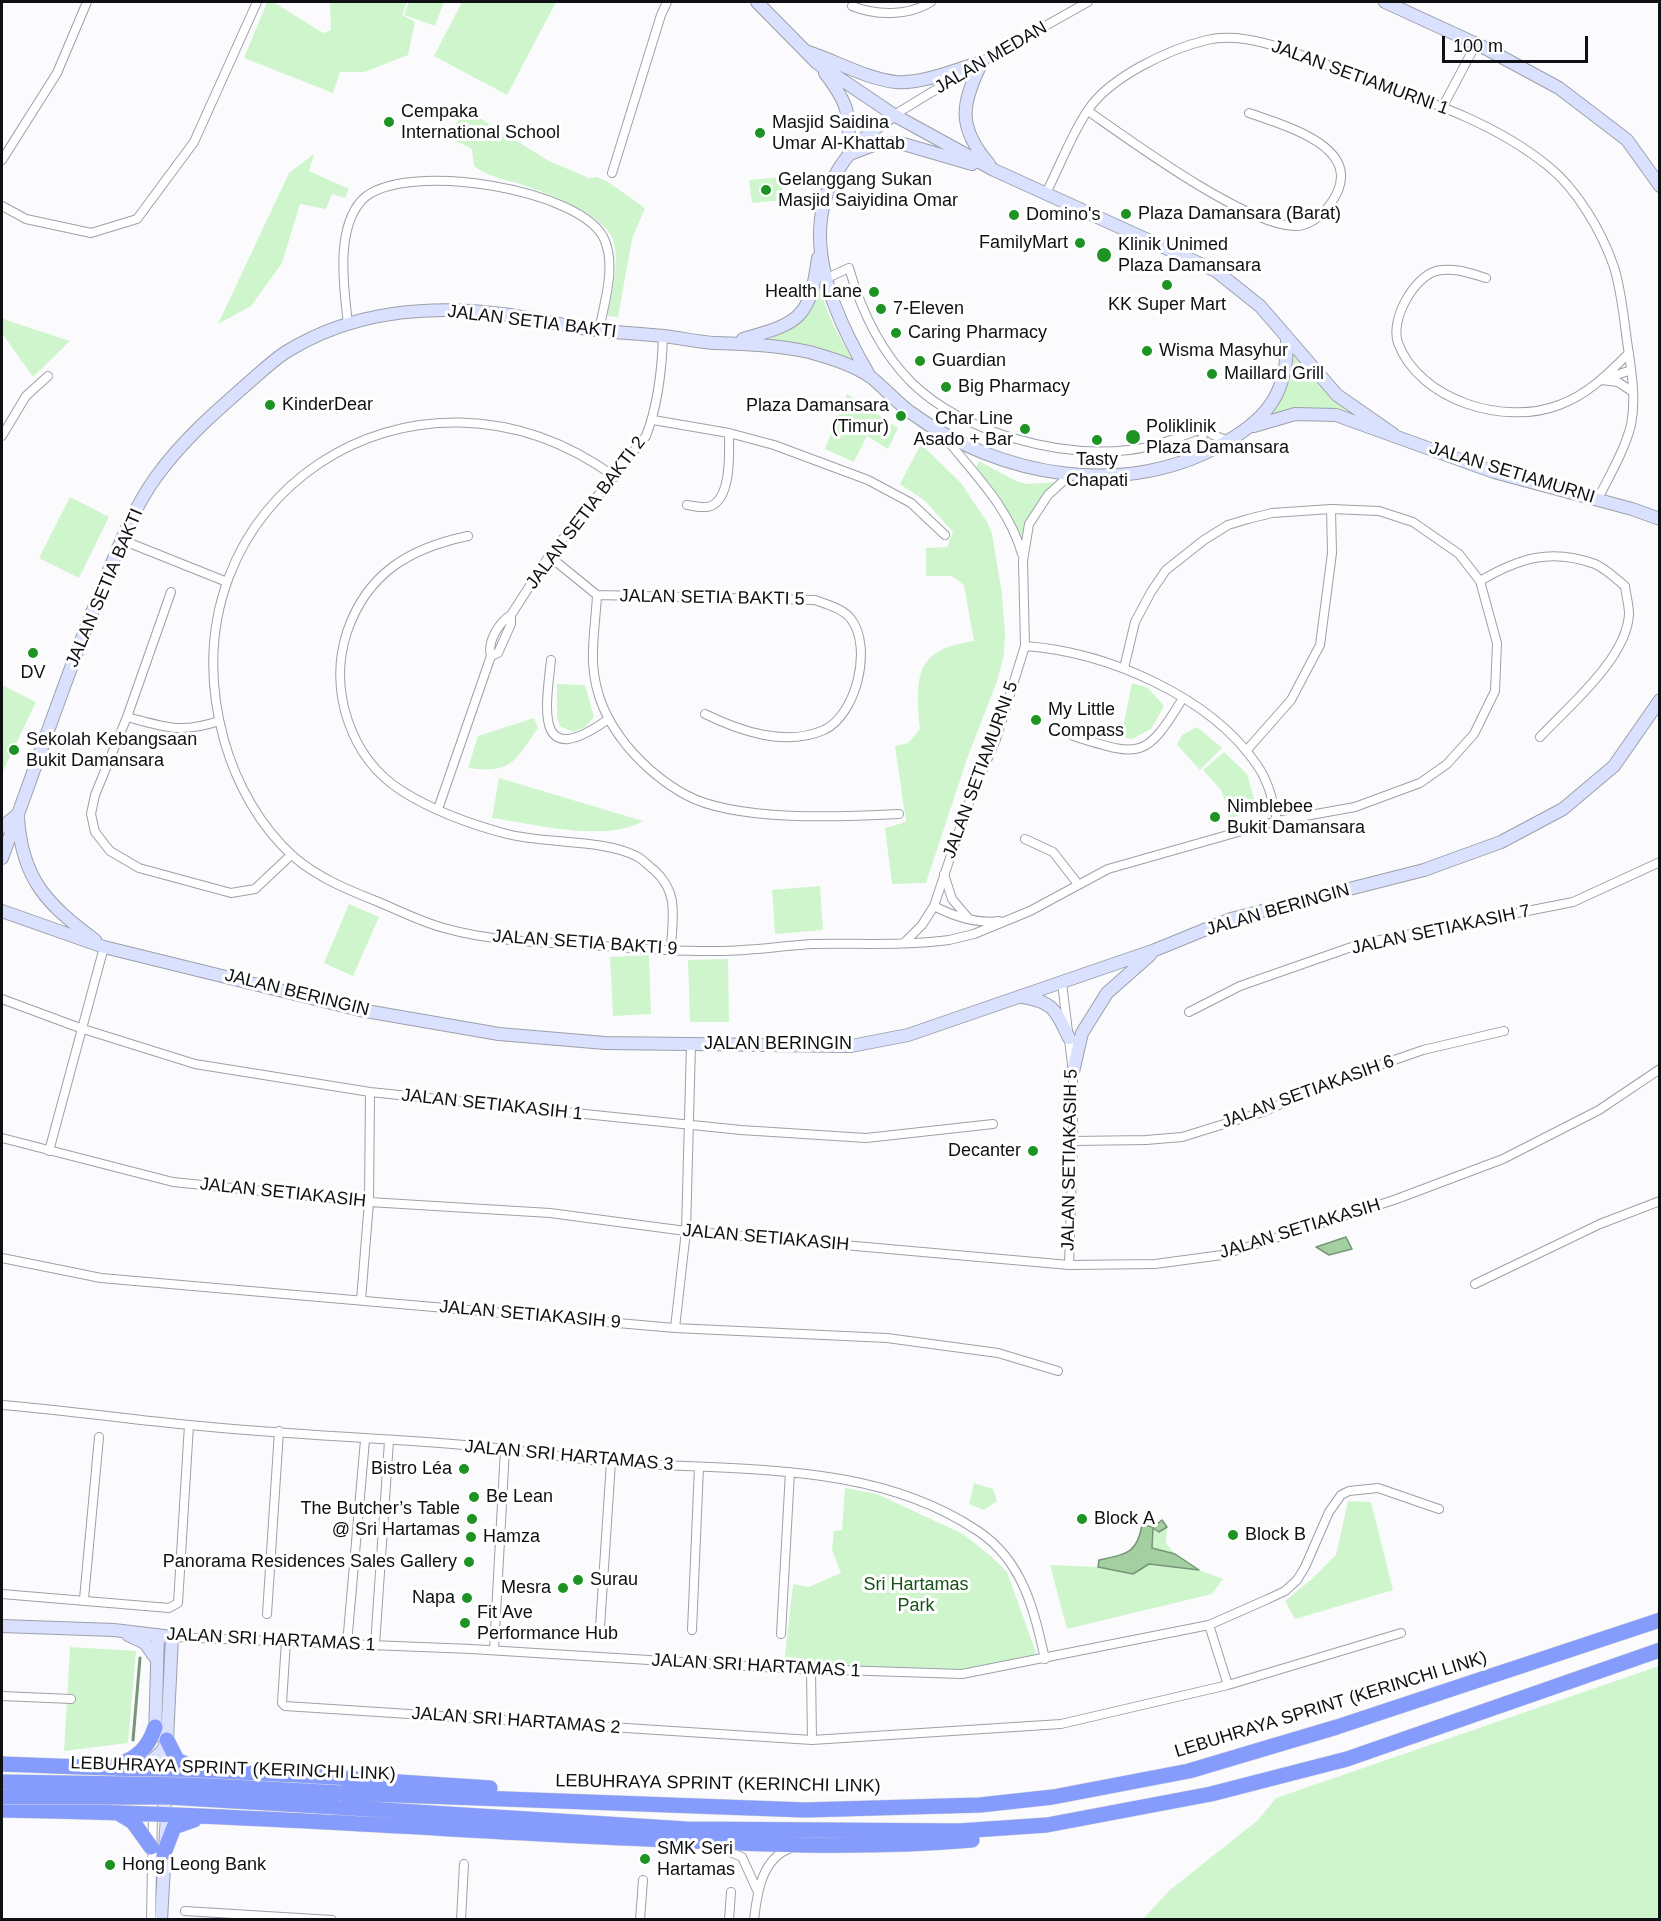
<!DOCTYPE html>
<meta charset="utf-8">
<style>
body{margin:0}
#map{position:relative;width:1661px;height:1921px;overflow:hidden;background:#fbfbfe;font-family:Helvetica,sans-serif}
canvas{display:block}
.frame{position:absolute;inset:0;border:3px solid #0f1014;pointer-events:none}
.scale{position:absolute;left:1442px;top:36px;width:146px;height:27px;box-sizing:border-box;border:3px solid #0f1014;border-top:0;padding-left:8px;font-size:18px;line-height:21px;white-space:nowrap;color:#0f1014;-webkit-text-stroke:4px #fff;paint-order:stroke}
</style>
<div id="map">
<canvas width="1661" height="1921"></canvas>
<div class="frame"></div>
<div class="scale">100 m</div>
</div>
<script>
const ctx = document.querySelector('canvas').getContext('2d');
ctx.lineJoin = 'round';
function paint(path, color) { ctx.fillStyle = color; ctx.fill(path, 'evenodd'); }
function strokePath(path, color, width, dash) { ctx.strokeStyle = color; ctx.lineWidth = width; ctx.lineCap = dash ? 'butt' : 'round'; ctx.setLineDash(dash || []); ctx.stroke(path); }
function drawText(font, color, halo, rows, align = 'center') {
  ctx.font = font + ' Helvetica,sans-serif'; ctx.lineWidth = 6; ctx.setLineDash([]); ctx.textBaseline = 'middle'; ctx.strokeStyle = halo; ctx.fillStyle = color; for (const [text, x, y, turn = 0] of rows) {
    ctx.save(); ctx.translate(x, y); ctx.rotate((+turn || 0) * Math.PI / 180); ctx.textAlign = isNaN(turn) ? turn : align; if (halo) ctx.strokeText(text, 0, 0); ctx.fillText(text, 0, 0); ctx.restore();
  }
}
paint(new Path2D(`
 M267,2H273L323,33L331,30L330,2H407L402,15L415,22L408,55L364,72H340L333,93L244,58Z
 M409,2H444L435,26L404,15Z
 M462,2H556L507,95L434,56Z
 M463,112L478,117L549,161L589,178L597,177L608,182L645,208L632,239L618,317L607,316C612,294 619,266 614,243C608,214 546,193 520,184C504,179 488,177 474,166L472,149L448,137Z
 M314,154L309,171L349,189L345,198L332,194L326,209L300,204L282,263L251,306L218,324L289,173Z
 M781,177L784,200L752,203L749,180Z
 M818,281C826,313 838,337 856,365L765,341C798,327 810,316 818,281Z
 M2,317L6,320L70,341L33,377L4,336L2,335Z
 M1294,352L1317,383L1349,412L1301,408L1272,415L1291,379Z
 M847,394L898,428L888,449L867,436L854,462L825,449Z
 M921,444L961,483L987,522L992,534L1002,594L1005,634L1004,655L997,681L967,759L926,883L892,884L885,828L906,822L895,746L908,743L920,729C915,676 915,649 974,641L964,585L952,576H926V548L947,547L953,532L925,501L900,484Z
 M979,461L1016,481L1027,484L1060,482L1047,493L1022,548L1003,506L975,470Z
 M70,497L109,517L79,578L39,558Z
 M1132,683L1148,688L1164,706L1151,729L1132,739L1121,737Z
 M557,684L585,685L594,717L585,727L573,732L560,726L557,718Z
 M2,685L36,702L2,773Z
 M534,718L538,728C515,761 512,774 468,768L478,736Z
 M1197,727L1222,748L1200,770L1177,745L1182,735Z
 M1224,752L1247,774L1257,809L1231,818L1221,790L1203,770Z
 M499,778L643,821C606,843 535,824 492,818Z
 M820,886L823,930L775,934L772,890Z
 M349,904L379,917L353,976L324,963Z
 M649,955L651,1014L613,1016L610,957Z
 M728,959L729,1022H690L688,960Z
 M974,1483L993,1489L997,1501L984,1510L969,1504Z
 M845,1488L877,1494L963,1534L992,1557L1007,1572L1038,1658L961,1672L784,1665L793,1584L809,1587L841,1573L832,1550L834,1531L842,1530Z
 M1348,1501L1371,1502L1393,1590L1295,1619L1285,1601L1312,1579L1336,1555Z
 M1153,1527L1159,1532L1167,1527L1166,1543L1175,1554L1151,1548Z
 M1149,1564L1199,1570L1223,1579L1212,1594L1067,1629L1050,1565L1098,1567L1133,1574Z
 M70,1647L136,1651L128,1743L64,1751Z
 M1659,1666V1919H1143L1170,1890L1258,1820L1276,1798Z`), '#cff5cc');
const water = new Path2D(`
 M1346,1237L1352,1249L1329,1255L1316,1247Z
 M1162,1520L1167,1527L1159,1532L1153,1528L1152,1548L1175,1554L1199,1570L1149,1564L1133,1574L1098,1567L1099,1560C1126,1554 1137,1554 1142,1525L1153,1527Z`);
paint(water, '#a3cfa1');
strokePath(water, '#779677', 1.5);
strokePath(new Path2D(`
 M133,1740L140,1658`), '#779677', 3);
const street = new Path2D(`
 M852,6C877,16 908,16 931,2
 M979,63L1088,2
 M1443,106L1476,44
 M1088,111C1131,141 1244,224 1294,226C1308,227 1321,216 1329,206C1372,149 1288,127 1249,113
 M894,115L968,70
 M2,160L57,73L87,2
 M612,173L661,15L667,2
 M1046,193C1060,166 1071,135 1088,110C1110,77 1169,49 1207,40C1252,29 1313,61 1356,76C1422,99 1493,121 1548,166C1577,189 1602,232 1614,267C1622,293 1624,321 1628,348C1632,374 1636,400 1631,425C1624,452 1609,476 1597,501
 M2,206L26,219L91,233L137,219L194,142L257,2
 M1486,278C1469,273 1454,267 1436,271C1413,278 1390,320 1398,343C1420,401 1505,426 1559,405C1587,395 1608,374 1629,353
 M825,279L849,268C861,310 881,352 912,383C964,433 1059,458 1129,450C1156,447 1179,437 1204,428
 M348,324C344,289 335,229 362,200C402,159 586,189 605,241C616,268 604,303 599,331
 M1605,379L1631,370
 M1601,380L1618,382L1633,392
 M653,420L729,433L774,445L868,480L911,503L945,535
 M1204,428L1213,435L1229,441
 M2,436L26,396L48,376
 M944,436C974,474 1009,507 1022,554
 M1199,456L1204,428
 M615,477C414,331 158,499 224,740C236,783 260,827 294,857C317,877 348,890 376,901C398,910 421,922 444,928C486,940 530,942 573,944C621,947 670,952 718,951C749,951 780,946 812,944C857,943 904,946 949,940L974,934L1030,911L1108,869L1277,821L1355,807L1420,783L1447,764L1474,734L1495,691L1497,643L1480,581L1459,554L1413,522L1379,511L1331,509L1272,513L1248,519L1228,525L1204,540L1166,570L1151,592L1135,622L1124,668
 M687,505C695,506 704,509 711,506C732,497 729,451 729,433
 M468,536C410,548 367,573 347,632C328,689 350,758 402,791C432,810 473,825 507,834C546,844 603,839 636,856C643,859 648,866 654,870C680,893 672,918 671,950
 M122,540L227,582
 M549,556L597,595L815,600C826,604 844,609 851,619C873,648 856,715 824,730C785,747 740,731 705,714
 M1480,581C1519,558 1551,548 1595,564C1605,568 1616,579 1625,586C1626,595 1629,605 1629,614C1627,658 1569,706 1540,737
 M171,592L127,717L95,795L91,814L95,832L110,851L139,868L231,893L255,889L291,855
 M597,595C596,617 592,641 593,663C595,696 607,721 627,746C643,765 664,783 686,795C736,822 842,817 899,814
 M1025,646C1107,652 1210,696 1257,765C1269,782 1273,802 1277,821
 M491,656L498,653L511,624V615
 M551,660C545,712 536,770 607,720
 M127,717C165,727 180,734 219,721
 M1073,736C1141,757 1145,760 1183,698
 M1246,751L1291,700L1320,645L1332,553L1331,509
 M438,809L491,656C487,642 499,622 511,615L549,556L646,436C658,405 662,369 663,336
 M1025,839L1053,852L1078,884
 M944,874L952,899L969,919
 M934,906C955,917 976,924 999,921
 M905,942L922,925L934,906L966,810L996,739L1025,646L1023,561L1029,524L1048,495L1072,473
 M1062,983L1073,1072V1141L1069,1265
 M2,999L80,1028L195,1064L370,1092L741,1130L866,1138L993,1124
 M1189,1012L1240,986L1360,944L1573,902L1660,862
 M2,1138L173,1182L369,1202L550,1213L686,1231L1069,1265L1155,1264L1222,1255L1394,1200L1503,1159L1599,1110L1660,1069
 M1073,1141L1146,1140L1182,1137L1263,1112L1328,1083L1423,1050L1504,1031
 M49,1151L104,947
 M2,1258L101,1278L675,1328L887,1338L998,1353L1058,1371
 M1475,1284L1600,1224L1660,1201
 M361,1300L369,1202L370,1092
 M675,1328L686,1231L691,1044
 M2,1405C64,1410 127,1419 189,1425C288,1435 388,1438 487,1447C528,1451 570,1459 612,1462C734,1472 871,1459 978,1531C1023,1561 1034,1610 1045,1659
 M2,1594L169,1608L178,1603L189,1425
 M84,1599L99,1437
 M267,1614L279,1431
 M1209,1625L1228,1685
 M600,1627L611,1462
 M692,1630L699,1467
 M781,1634L790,1472
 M172,1637L471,1649L778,1668L962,1674L1209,1625L1268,1599L1285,1591L1297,1580L1305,1567L1329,1512L1341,1495L1349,1491L1378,1488L1439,1509
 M286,1641L282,1703L285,1706L812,1740L1061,1724L1228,1685L1401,1633
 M347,1644L365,1440
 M375,1645L389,1441
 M494,1650L505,1449
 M811,1670L812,1740
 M2,1696L71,1699
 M718,1847L742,1857L757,1890
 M185,1911L332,1920
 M151,1920L153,1814
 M461,1920L464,1864
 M640,1920L643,1880
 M729,1920L731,1892
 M754,1920C757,1892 762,1858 791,1848`);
const secondary = new Path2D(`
 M757,2L817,63L894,115L994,170L1216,271L1260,306L1337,395L1393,434
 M1385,2L1483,47L1559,88L1627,140L1660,186
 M808,52C836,61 867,79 896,82C924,84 956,69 982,62
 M982,62C961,104 957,127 989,164
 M825,73C850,106 849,113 849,154
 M850,154L879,143H900L972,164
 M743,339C800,323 810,318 818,258
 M869,375C813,279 786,186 894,115
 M1254,426L1295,414L1336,415L1494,472L1632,509L1660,519
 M18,818C22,880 48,905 95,940
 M2,827L17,815
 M2,858C34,772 63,685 97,600C114,559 130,513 156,477C182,441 214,413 246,385C259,374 272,361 286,352C353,310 434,304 510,315C542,320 572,328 604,331C624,333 644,334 664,336C681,338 698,342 715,343C746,344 778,345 809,352C830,358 855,365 872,378C885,389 897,402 910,412C1000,478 1128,500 1226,442C1270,417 1288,390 1287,338
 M2,911L104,947L360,1010L499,1034L605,1043L851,1046L908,1035L1155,950L1231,919L1424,870L1501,842L1563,809L1614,766L1660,700
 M1023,997C1054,1002 1056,1011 1069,1038
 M1073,1072L1082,1033L1107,993L1150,955
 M2,1626L114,1630L172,1637L167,1740L163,1750L139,1773
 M128,1635L145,1643L157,1660
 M155,1736L158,1635
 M160,1790L167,1814L161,1920`);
const highway = new Path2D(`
 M167,1740L177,1760L195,1768
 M2,1764L293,1775L490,1788
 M116,1765C137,1759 149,1747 155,1727
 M342,1793L805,1810L980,1805L1053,1797L1189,1771L1337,1727L1660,1620
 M336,1807L686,1829L959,1831L1047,1825L1211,1794L1347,1759L1660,1650
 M2,1810C195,1813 388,1826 582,1836C711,1842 842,1851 972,1840
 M118,1813L133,1822L151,1847
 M164,1853L174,1827L194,1820`);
strokePath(street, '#9da0aa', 10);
strokePath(secondary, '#9da0aa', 14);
strokePath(highway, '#d9d9d9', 16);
strokePath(street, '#fff', 8);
strokePath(secondary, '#dae1fe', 12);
strokePath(highway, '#859cfc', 15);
const highwayBridge = new Path2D(`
 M2,1782L191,1785L342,1793
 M2,1797H167L336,1807`);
strokePath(highwayBridge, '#d9d9d9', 16, []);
strokePath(highwayBridge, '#859cfc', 15);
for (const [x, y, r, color] of [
 [389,122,6,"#1c9322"],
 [760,133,6,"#1c9322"],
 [766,190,6,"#1c9322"],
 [1126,214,6,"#1c9322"],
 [1014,215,6,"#1c9322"],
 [1080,243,6,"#1c9322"],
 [1104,255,8,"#1c9322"],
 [1167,285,6,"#1c9322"],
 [874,292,6,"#1c9322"],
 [881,309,6,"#1c9322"],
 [896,333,6,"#1c9322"],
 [1147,351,6,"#1c9322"],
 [920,361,6,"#1c9322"],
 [1212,374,6,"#1c9322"],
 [946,387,6,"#1c9322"],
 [270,405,6,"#1c9322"],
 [901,416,6,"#1c9322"],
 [1025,429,6,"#1c9322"],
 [1133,437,8,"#1c9322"],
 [1097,440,6,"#1c9322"],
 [33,653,6,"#1c9322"],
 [1036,720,6,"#1c9322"],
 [14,750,6,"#1c9322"],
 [1215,817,6,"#1c9322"],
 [1033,1151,6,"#1c9322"],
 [464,1469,6,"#1c9322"],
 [474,1497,6,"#1c9322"],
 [472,1519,6,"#1c9322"],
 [1082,1519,6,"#1c9322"],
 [1233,1535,6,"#1c9322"],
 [471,1537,6,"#1c9322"],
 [469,1562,6,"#1c9322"],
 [578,1580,6,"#1c9322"],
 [563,1588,6,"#1c9322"],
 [467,1598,6,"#1c9322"],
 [465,1623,6,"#1c9322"],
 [645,1859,6,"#1c9322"],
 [110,1865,6,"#1c9322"]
]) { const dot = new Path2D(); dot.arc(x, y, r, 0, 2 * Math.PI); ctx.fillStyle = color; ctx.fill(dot); strokePath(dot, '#fff', 2); }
drawText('18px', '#0f1014', '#fff', [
 ["JALAN MEDAN",991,58,-30],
 ["JALAN SETIAMURNI 1",1360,78,20],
 ["JALAN SETIA BAKTI",532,322,7],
 ["JALAN SETIAMURNI",1512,473,17],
 ["JALAN SETIA BAKTI 2",586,513,-53],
 ["JALAN SETIA BAKTI",105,588,-67],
 ["JALAN SETIA BAKTI 5",712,598,1],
 ["JALAN SETIAMURNI 5",981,770,-70],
 ["JALAN BERINGIN",1278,910,-16],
 ["JALAN SETIAKASIH 7",1441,930,-12],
 ["JALAN SETIA BAKTI 9",585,943,4],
 ["JALAN BERINGIN",297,993,14],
 ["JALAN BERINGIN",778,1044],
 ["JALAN SETIAKASIH 6",1308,1092,-20],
 ["JALAN SETIAKASIH 1",492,1105,6],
 ["JALAN SETIAKASIH 5",1070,1160,-89],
 ["JALAN SETIAKASIH",283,1193,6],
 ["JALAN SETIAKASIH",1300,1229,-17],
 ["JALAN SETIAKASIH",766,1238,5],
 ["JALAN SETIAKASIH 9",530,1315,5],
 ["JALAN SRI HARTAMAS 3",569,1456,5],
 ["JALAN SRI HARTAMAS 1",271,1640,3],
 ["JALAN SRI HARTAMAS 1",756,1666,3],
 ["LEBUHRAYA SPRINT (KERINCHI LINK)",1331,1705,-17],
 ["JALAN SRI HARTAMAS 2",516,1721,4],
 ["LEBUHRAYA SPRINT (KERINCHI LINK)",233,1769,2],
 ["LEBUHRAYA SPRINT (KERINCHI LINK)",718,1784,1]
]);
drawText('18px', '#0f1014', '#fff', [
 ["Cempaka",401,112],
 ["International School",401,133],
 ["Masjid Saidina",772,123],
 ["Umar Al-Khattab",772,144],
 ["Gelanggang Sukan",778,180],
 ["Masjid Saiyidina Omar",778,201],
 ["Plaza Damansara (Barat)",1138,214],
 ["Domino's",1026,215],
 ["FamilyMart",1068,243,"right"],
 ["Klinik Unimed",1118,245],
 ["Plaza Damansara",1118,266],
 ["Health Lane",862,292,"right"],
 ["KK Super Mart",1167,305,"center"],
 ["7-Eleven",893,309],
 ["Caring Pharmacy",908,333],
 ["Wisma Masyhur",1159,351],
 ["Guardian",932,361],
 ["Maillard Grill",1224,374],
 ["Big Pharmacy",958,387],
 ["KinderDear",282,405],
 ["Plaza Damansara",889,406,"right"],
 ["(Timur)",889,427,"right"],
 ["Char Line",1013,419,"right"],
 ["Asado + Bar",1013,440,"right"],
 ["Poliklinik",1146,427],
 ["Plaza Damansara",1146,448],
 ["Tasty",1097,460,"center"],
 ["Chapati",1097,481,"center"],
 ["DV",33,673,"center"],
 ["My Little",1048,710],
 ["Compass",1048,731],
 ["Sekolah Kebangsaan",26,740],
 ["Bukit Damansara",26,761],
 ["Nimblebee",1227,807],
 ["Bukit Damansara",1227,828],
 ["Decanter",1021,1151,"right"],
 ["Bistro Léa",452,1469,"right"],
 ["Be Lean",486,1497],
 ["The Butcher’s Table",460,1509,"right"],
 ["@ Sri Hartamas",460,1530,"right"],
 ["Block A",1094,1519],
 ["Block B",1245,1535],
 ["Hamza",483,1537],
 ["Panorama Residences Sales Gallery",457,1562,"right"],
 ["Surau",590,1580],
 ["Mesra",551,1588,"right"],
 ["Napa",455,1598,"right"],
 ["Fit Ave",477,1613],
 ["Performance Hub",477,1634],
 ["SMK Seri",657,1849],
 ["Hartamas",657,1870],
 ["Hong Leong Bank",122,1865]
], 'left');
drawText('18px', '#175317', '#fff', [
 ["Sri Hartamas",916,1585],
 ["Park",916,1606]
]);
</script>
